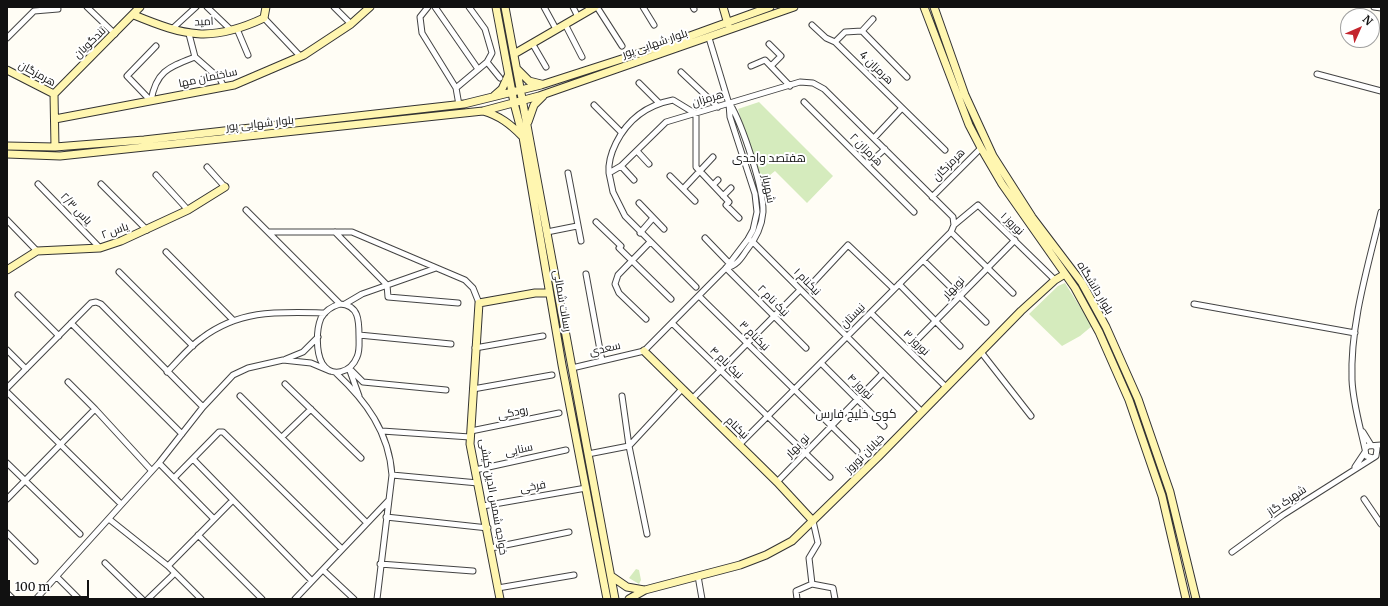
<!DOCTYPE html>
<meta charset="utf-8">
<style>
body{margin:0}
#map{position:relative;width:1388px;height:606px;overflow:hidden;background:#fffdf5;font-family:Merriweather,serif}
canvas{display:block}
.frame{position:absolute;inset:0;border:8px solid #111;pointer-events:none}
.north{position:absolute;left:1340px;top:8px;width:40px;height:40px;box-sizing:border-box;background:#fff;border:1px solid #a0a0a0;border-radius:50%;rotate:45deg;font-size:11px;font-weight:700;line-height:16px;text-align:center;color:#111}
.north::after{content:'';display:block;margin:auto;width:14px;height:18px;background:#c4262e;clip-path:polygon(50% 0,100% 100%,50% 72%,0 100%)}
.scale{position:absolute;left:8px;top:580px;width:81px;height:18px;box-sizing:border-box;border:2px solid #111;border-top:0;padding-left:5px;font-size:12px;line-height:14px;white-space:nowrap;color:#111;-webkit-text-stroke:3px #fff;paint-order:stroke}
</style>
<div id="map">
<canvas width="1388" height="606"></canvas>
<div class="frame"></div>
<div class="north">N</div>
<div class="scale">100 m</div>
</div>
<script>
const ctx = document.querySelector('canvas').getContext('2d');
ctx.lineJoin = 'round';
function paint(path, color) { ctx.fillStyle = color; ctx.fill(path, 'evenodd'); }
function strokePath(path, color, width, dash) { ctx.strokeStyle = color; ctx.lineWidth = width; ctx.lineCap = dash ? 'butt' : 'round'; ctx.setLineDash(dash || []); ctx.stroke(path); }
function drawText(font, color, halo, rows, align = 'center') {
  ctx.font = font + ' Merriweather,Cairo,serif'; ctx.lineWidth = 4; ctx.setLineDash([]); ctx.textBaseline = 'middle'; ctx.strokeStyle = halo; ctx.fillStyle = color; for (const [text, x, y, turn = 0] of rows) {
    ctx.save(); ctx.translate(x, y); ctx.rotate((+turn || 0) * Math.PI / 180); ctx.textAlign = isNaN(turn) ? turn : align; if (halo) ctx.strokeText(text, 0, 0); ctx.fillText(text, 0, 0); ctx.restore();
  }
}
paint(new Path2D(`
 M759,102L833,176L807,203L775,171L760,183L738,109Z
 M1065,283L1092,326L1080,336L1062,346L1029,314L1058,286Z
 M636,569L639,570L641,580L639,584L629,578Z`), '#d5ebbd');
const street = new Path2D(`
 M87,7L115,34
 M207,7L231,30
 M334,7L351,24
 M428,7L420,17L422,33L456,88L459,105
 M435,7L478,69
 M544,7L556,29
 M573,7L578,17
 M597,7L622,46
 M643,7L654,25
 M693,7L694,9
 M1374,7L1381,8
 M264,18L300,56
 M565,24L582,57
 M812,25L826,38L835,42L945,150
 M172,29L196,7
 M237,29L248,55
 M862,31L907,77
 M189,34L195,57
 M7,38L34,11L58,9
 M835,42L845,32L862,31L873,19
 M532,43L546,67
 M769,44L781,56L771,66
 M195,57L220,79L224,87
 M487,62L500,78
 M751,66L765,60L790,86
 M681,72L718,107
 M1317,74L1381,91
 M639,83L659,103
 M456,88L487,62L492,53L485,29L469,7
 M151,101L127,76L156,46
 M151,101C156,71 169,67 195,57
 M804,102L914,212
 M594,105L621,132
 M874,138L902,108
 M637,151L649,164
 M867,165L885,149
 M621,166L634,180
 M207,167L225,187
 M568,173L581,241
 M609,173C608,162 611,153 616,143C628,119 647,105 673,100L696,114V167L729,202L726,205L739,218
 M156,175L188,210
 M670,176L695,201
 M38,184L100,248
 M101,184L147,230
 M713,185L718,180
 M683,189L713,157
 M723,196L731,188
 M932,197L981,148
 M639,203L664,229
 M246,210L268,232H352L465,280L473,288L479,303
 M7,220L37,251
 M596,222L621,246L619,248L671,299
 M954,225L978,205L1055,280
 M268,232L340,304
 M335,232L387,285L388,297L458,303
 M547,232L577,226
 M951,232L1013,293
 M640,233L653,218
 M705,238L729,263
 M748,239L753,242L922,412
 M166,252L233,320
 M923,260L986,322
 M726,268C736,266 741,259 746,251C755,240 762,226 763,212C764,189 742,124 730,104
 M726,268L806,348
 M119,272L193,346
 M586,274L602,361
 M899,284L960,346
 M696,287L625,216L613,192L609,173L621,166L666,122L800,82L813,83L824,89L953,217L954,225L951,232L739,445
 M809,287L848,245L894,289
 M18,295L59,336
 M699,296L857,451
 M340,304C359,305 359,321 359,336C359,342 360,351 357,357C351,372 332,379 322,363C316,352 316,330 321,318C325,311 333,306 340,304Z
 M345,304L362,294L436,268
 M1194,304L1355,333
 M871,313L946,387
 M646,319L619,293L615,284L618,275L650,242
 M71,323L182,434
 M672,323L830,477
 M359,335L451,344
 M475,348L543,336
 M908,349L1015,240
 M7,350L26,369
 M981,352L1031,416
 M286,359L303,352L318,337
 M821,363L884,426
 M349,368L363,382L446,390
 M572,368L644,351L726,268L748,239L753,230L757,212L755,194L730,117L729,104L709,38
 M350,371L359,396
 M167,372C178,361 189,347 202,338C241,309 279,312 325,313
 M336,373C366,401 389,432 392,475L377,599
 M68,382L95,409L151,470
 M285,384L361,458
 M7,388L91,303L96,302L101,304L203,407
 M473,389L552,375
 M7,392L121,504
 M240,396L367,523
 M622,396L629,446L647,534
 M692,399L800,290
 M382,431L470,437
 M471,431L559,413
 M1363,432L1371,445
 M282,437L311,409
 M1375,446L1377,449L1376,456L1373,458L1366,456L1365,449L1368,446L1381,445
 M1365,449C1360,426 1353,403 1352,380C1350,324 1368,266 1381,212
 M588,454L629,446L682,389
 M193,459L312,581
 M7,463L80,534
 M159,463L214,519
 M1355,467L1365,452
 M475,470L566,450
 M392,475L478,483
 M174,478L219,432H223L342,549
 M777,482L883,373
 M7,499L95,409
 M1364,499L1381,524
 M483,506L586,488
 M386,517L488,528
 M109,519L168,566L201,599
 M7,533L35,561
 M198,535L262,599
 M491,548L569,532
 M1232,552L1283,515L1373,458
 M105,563L142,599
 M380,564L473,571
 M168,566L233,500
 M323,570L354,599
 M698,576L702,599
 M57,577L79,599
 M812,584L809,558L818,543L813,521
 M498,588L574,575
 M7,593L13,599
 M36,599L159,463L203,407L233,375L248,368L283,360L311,363L330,371
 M148,599L175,573
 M295,599L388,501
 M797,599L796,591L812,584L833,588L835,599`);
const secondary = new Path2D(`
 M496,7L514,103L523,137L562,365L607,599
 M505,7L615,599
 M723,7L728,24
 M924,7L969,125L981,148L1002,184L1075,288L1099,332L1129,400L1162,496L1186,599
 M934,7L965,95L993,156L1032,217L1082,283L1106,327L1138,399L1170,492L1196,599
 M134,15C185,36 211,43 264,18L266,7
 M514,54L595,7
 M517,69L529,81L541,84
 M7,70L54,94
 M54,94L140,7
 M54,94L55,147
 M494,96L502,89L508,76
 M483,111C500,116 510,124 522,136
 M55,119L234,85L304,55L351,24L370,7
 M528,122L534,105L543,96
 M7,146L55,147L144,140L464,104L541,85L665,45L770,7
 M7,154L60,156L483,111L539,96L794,7
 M7,270L37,251L100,248L121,241L188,210L225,187
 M644,351L777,482L813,521
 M611,576L627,587L644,590
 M500,599L470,444L479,303L535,293H549
 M629,599L645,590L740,565L766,555L792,541L878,457L1021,311L1055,280L1065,274`);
strokePath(street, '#444', 7);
strokePath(secondary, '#333', 9);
strokePath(street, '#fff', 5);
strokePath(secondary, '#fff6b0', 7);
drawText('11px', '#111', '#fff', [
 ["امید",204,22,-3],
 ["تندگویان",90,43,-44],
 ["بلوار شهابی پور",655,44,-19],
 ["هرمزان 4",876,68,44],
 ["هرمزگان",37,74,29],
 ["ساختمان مها",208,78,-12],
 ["هرمزان",708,99,-17],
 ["بلوار شهابی پور",260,124,-6],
 ["هرمزان ۲",866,150,45],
 ["هرمزگان",949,165,-45],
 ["شهریار",768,189,79],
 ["یاس ۲/۳",76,209,46],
 ["نوروز ۱",1012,224,44],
 ["یاس ۲",115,231,-20],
 ["نیکنام ۱",807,282,45],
 ["نوبهار",954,288,-46],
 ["بلوار دانشگاه",1095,288,59],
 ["رسالت شمالی",562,301,80],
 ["نیک نام ۲",773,301,45],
 ["نیستان",853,316,-45],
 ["نیکنام ۳",754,336,45],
 ["نوروز ۳",916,343,44],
 ["سعدی",605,349,-13],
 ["نیک نام ۴",726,363,44],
 ["نوروز ۴",860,387,45],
 ["رودکی",513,413,-11],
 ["نیکنام",737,428,44],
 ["نو بهار",798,446,-45],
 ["سنایی",519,450,-12],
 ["خیابان نوروز",865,454,-45],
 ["فرخی",533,487,-10],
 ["خواجه شمس الدين كيشی",493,497,80],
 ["شهرک گاز",1287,501,-34]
]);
drawText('12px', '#111', '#fff', [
 ["هفتصد واحدی",769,159],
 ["کوی خلیج فارس",856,415]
]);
</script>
